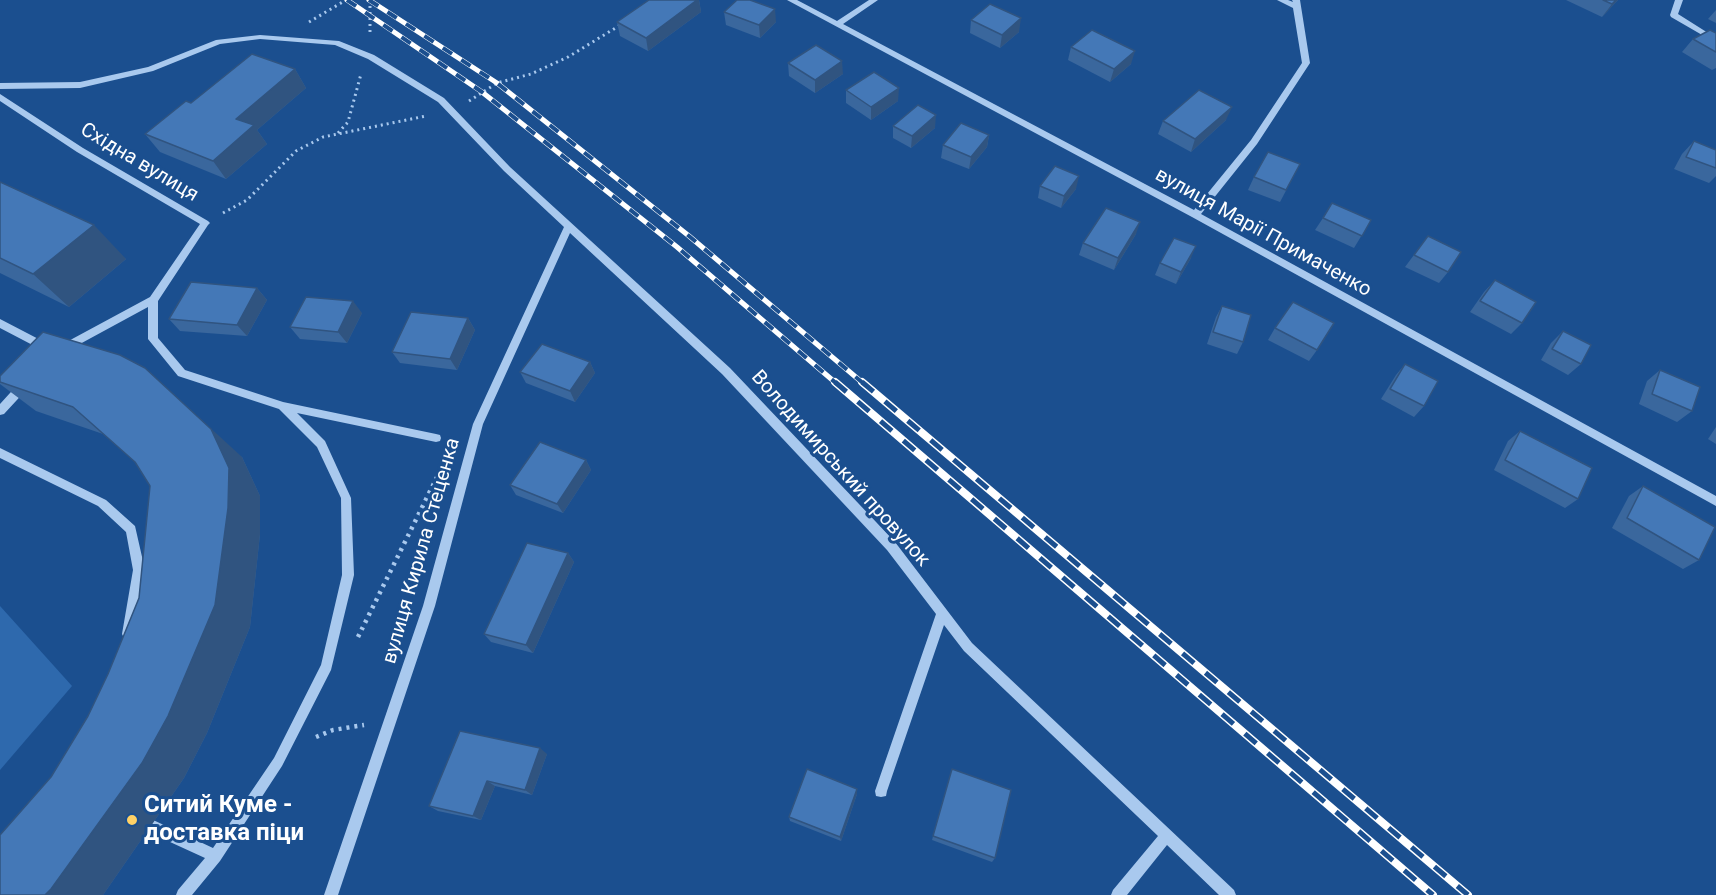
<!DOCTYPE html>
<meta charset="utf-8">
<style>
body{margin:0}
canvas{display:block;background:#1b4f8f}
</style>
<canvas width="1716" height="895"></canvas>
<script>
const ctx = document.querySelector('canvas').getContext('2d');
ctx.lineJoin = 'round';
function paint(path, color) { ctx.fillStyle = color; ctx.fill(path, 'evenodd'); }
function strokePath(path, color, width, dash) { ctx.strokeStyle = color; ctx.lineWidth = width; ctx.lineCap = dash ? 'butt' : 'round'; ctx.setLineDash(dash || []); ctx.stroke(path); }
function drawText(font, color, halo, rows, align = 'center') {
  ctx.font = font + ' Roboto,sans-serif'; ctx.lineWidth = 6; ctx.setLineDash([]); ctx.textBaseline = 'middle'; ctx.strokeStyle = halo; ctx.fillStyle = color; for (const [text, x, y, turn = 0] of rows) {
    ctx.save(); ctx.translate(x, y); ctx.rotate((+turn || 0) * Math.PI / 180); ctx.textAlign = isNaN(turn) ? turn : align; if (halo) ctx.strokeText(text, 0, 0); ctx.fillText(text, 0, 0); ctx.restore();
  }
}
paint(new Path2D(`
 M0,606L72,686L0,770Z`), '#2e69ad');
strokePath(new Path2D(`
 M370,0V36
 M309,22L346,0
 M469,101L497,83L531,74L568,57L622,24
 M338,133L348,122L361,74
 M223,213L247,200L296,151L323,137L426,116`), '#a9c9ee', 3, [2, 4]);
strokePath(new Path2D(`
 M358,637L440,471
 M316,737L333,730L364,725`), '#a9c9ee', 4.5, [3, 5]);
paint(new Path2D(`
 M787,0H797L837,21L869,0H878L843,24L1194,210L1251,140L1302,63L1293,8L1277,0H1288L1293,2L1292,0H1300L1310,63L1257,144L1201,214L1716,496V506L1192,217Z
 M1675,0H1683L1678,14L1716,38V43L1671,17L1670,15Z
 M260,35L339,41L374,55L444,98L510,167L730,368L895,542L972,643L1234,890L1236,895H1219L1167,845L1127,895H1111L1113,890L1158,836L964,651L944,625L887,791L886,796L881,797L876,796L875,791L936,614L887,550L722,374L570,233L483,424L435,606L338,895H324L423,606L473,424L564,227L504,171L438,102L368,59L335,45L260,39L220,44L153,71L80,88L0,89V83L80,82L148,67L216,40Z
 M0,94L83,148L208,221L210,223L208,225L158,301V338L185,370L283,402L436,434L440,435L441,438L440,441L436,442L297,413L325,441L351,498L354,575L331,670L282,766L220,861L192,895H176L178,890L205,858L146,831L144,826L146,821L151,819L213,848L274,758L321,665L342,575L341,498L317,447L279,409L178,376L148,339V307L67,351H61L59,348L61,345L150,297L200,224L77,152L0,101Z
 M0,319L50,345L52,348L50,351H44L0,328Z
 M24,381L28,382L29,385L28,388L4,414L0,415V404L20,382Z
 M0,448L106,500L135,526L145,570L132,638L128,640L124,638L122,634L133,570L126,532L98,506L0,458Z`), '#a9c9ee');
const railFar1 = new Path2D(`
 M347,0L482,92L677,247L837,384
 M369,0L497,83L689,236L864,384`);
const rail = new Path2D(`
 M835,382L1433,895
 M862,382L1468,895`);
strokePath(railFar1, '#fff', 5);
strokePath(rail, '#fff', 8);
strokePath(railFar1, '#1b4f8f', 4, [11]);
strokePath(rail, '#1b4f8f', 5, [15]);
paint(new Path2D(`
 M649,0H699L701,12L648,51L620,36L617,22Z
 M1566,0H1618L1602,17Z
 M1716,10V23L1708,19Z
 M724,12L776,22L760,38L726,25Z
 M971,20L1019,32L1000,48L970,33Z
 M1716,33V68L1712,70L1682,52L1693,39Z
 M1071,47L1131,64L1110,82L1068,60Z
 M788,63L843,74L815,93L789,76Z
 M295,69L306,88L257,130L267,144L226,179L160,152L145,134L191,103Z
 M846,90L898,101L871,120L846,103Z
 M1226,120L1191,152L1158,134L1163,121Z
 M893,126L935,128L911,148L893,138Z
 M989,135L987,147L969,169L941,158L943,145Z
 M1694,141L1716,150V176L1709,183L1674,169L1682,154Z
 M1300,164L1280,202L1248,190L1254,177Z
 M0,182L126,259L69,307L0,273Z
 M1040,186L1076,189L1061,208L1038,198Z
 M1323,218L1371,220L1354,248L1315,230Z
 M1136,234L1114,270L1079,255L1083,243Z
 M1428,236L1448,272L1439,283L1405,267Z
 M1191,258L1176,284L1155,275L1160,263Z
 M1495,280L1522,323L1511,334L1470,312L1484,292Z
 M257,288L267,300L247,336L180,331L169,319Z
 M1222,306L1243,342L1237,354L1207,344L1216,317Z
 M362,313L347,343L300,339L290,327Z
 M468,318L475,330L457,370L400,363L392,352Z
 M1275,328L1317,350L1309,361L1268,340Z
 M1563,331L1581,364L1568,375L1541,360L1551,343Z
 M590,362L595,373L575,402L526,383L520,372Z
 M1405,364L1424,406L1414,417L1381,399L1396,375Z
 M1660,370L1692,411L1677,422L1639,404L1647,381Z
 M0,376L242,457L260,496V534L250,627L207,733L184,778L103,895H0L51,777L88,716L108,674L139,598L150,486L135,462L103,434L36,411L0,384Z
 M1716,427V444L1708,439Z
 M1520,431L1578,499L1565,508L1494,470L1508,441Z
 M586,460L591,470L563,513L516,495L510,485Z
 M1643,486L1699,560L1683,569L1612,528L1629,496Z
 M568,553L574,562L533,653L491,642L484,634Z
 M547,754L532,795L495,786L481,820L438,811L429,806Z
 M952,769L995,858L992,862L932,840Z
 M857,794L841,841L790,821L789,817Z`), '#3a679d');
paint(new Path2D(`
 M697,0H699L701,12L648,51L646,38Z
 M1616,0H1618L1602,17L1612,4Z
 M775,9L776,22L760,38L759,25Z
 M1021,18L1019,32L1000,48L1002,35Z
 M1135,51L1131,64L1110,82L1114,69Z
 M842,61L843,74L815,93V80Z
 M295,69L306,88L257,130L267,144L226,179L213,161L236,119Z
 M899,88L898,101L871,120V107Z
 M1232,107L1226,120L1191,152L1195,139Z
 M936,115L935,128L911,148L912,136Z
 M989,135L987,147L969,169L971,157Z
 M1079,176L1076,189L1061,208L1064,196Z
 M1140,222L1136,234L1114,270L1118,258Z
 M94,225L126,259L69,307L33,274Z
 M1196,246L1191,258L1176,284L1181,272Z
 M257,288L267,300L247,336L237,325Z
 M353,301L362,313L347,343L338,332Z
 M468,318L475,330L457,370L450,359Z
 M590,362L595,373L575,402L570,391Z
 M145,368L242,457L260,496V534L250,627L207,733L184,778L103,895H45L168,716Z
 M586,460L591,470L563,513L557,504Z
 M568,553L574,562L533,653L526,645Z
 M540,748L547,754L532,795L525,790Z
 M487,781L495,786L481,820L473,816Z
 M857,789V794L841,841L840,837Z`), '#305480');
const building = new Path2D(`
 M649,0H697L646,38L617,22Z
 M737,0H750L775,9L759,25L724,12Z
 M1603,0H1616L1612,4Z
 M990,4L1021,18L1002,35L971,20Z
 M1092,30L1135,51L1114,69L1071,47Z
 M1710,30L1716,33V52L1693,39Z
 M816,45L842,61L815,80L788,63Z
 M252,54L295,69L236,119L254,125L213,161L145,134L186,101L191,103Z
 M874,72L899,88L871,107L846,90Z
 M1199,90L1232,107L1195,139L1163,121Z
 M918,105L936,115L912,136L893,126Z
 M961,123L989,135L971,157L943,145Z
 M1694,141L1716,150V168L1686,157Z
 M1268,152L1300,164L1286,190L1254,177Z
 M1055,166L1079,176L1064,196L1040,186Z
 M0,182L94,225L33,274L0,258Z
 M1332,203L1371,220L1362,236L1323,218Z
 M1106,208L1140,222L1118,258L1083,243Z
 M1428,236L1461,252L1448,272L1414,255Z
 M1174,238L1196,246L1181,272L1160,263Z
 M1495,280L1536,302L1522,323L1480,301Z
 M191,282L257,288L237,325L169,319Z
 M306,297L353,301L338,332L290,327Z
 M1293,302L1334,323L1317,350L1275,328Z
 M1222,306L1251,315L1243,342L1213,332Z
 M411,312L468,318L450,359L392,352Z
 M1563,331L1591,345L1581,364L1552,349Z
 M43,332L120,355L145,368L211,429L229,468L228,508L215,605L168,716L142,763L51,889L45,895H0V835L51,777L88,716L108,674L139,598L150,486L135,462L73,407L0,382V376Z
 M542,344L590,362L570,391L520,372Z
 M1405,364L1438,381L1424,406L1390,389Z
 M1660,370L1700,387L1692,411L1652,394Z
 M1520,431L1592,468L1578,499L1505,460Z
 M540,442L586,460L557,504L510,485Z
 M1643,486L1715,527L1699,560L1627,518Z
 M527,543L568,553L526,645L484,634Z
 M460,731L540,748L525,790L487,781L473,816L429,806Z
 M807,769L857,789L840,837L789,817Z
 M952,769L1011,790L995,858L933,836Z`);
paint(building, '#4478b7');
strokePath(building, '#305480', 1.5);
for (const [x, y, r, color] of [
 [132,820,6,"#ffd166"]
]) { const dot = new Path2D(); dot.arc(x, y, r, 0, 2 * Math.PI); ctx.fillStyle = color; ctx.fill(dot); strokePath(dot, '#1b4f8f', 2); }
drawText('20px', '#fff', '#1b4f8f', [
 ["Східна вулиця",139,163,31],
 ["вулиця Марії Примаченко",1263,233,29],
 ["Володимирський провулок",840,469,48],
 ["вулиця Кирила Стеценка",422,551,-74]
]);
drawText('bold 24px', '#fff', '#1b4f8f', [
 ["Ситий Куме -",144,806],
 ["доставка піци",144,834]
], 'left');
</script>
